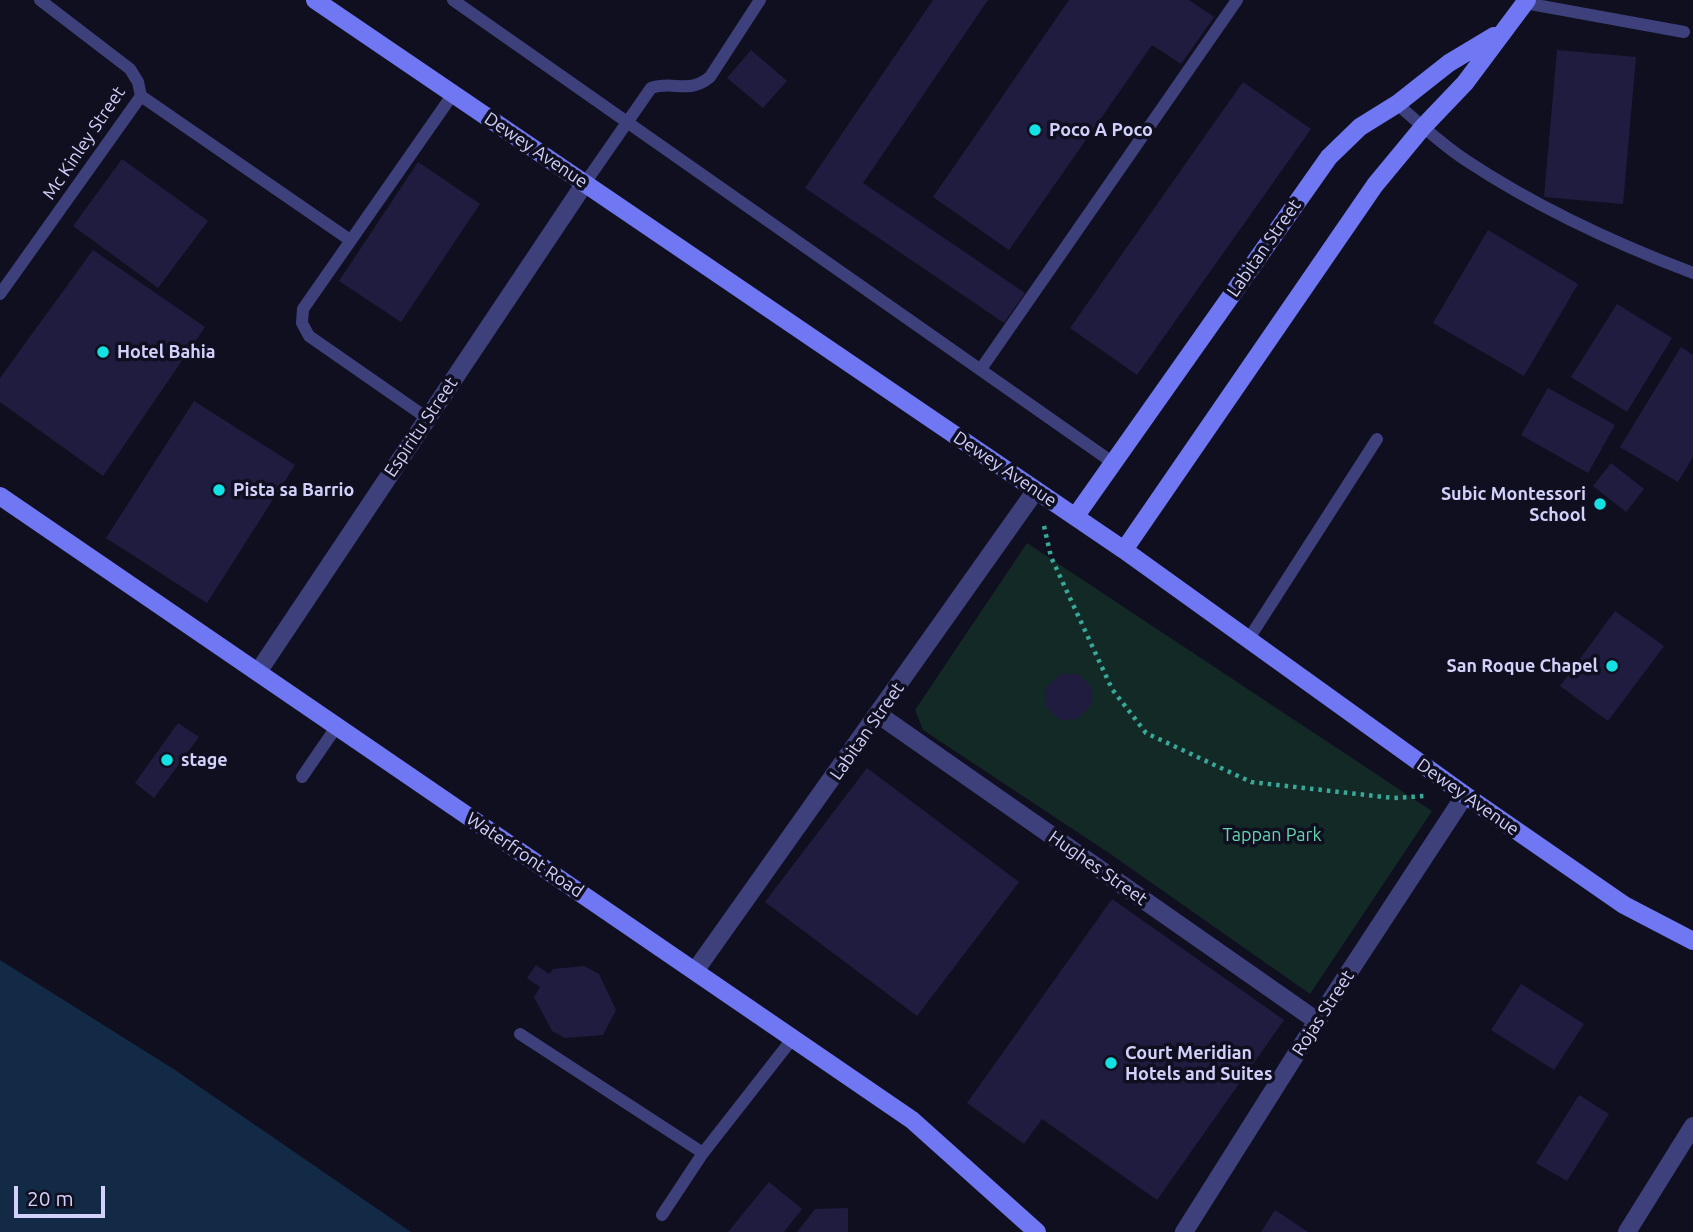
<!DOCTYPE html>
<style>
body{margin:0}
#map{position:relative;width:1693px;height:1232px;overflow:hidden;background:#100f20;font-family:Ubuntu,sans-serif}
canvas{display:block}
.scale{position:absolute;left:14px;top:1186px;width:91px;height:32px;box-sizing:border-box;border:4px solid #d2d1fb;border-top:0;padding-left:9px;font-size:21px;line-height:24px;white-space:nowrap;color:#d2d1fb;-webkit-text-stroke:5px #100f20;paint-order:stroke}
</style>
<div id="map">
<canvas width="1693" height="1232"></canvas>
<div class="scale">20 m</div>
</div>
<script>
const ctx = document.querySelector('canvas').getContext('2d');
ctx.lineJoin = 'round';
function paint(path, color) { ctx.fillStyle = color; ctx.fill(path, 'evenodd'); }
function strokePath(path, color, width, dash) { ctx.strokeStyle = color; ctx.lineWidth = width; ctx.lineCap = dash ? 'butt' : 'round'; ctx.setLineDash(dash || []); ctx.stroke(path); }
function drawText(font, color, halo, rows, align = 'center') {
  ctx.font = font + ' Ubuntu,sans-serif'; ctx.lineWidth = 7; ctx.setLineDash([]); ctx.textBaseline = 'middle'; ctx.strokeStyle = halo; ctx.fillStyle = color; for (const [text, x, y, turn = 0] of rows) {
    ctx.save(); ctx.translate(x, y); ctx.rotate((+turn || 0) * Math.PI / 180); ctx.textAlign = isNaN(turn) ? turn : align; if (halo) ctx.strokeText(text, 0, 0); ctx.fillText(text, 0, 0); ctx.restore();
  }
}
paint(new Path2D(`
 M1027,543L1432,811L1310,994L1109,853L923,730L915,710Z`), '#122926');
paint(new Path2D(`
 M0,960L175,1070L411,1232H0Z`), '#122a45');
paint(new Path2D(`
 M933,0H988L863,183L1025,293L1004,323L805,188Z
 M1069,0H1189L1214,17L1181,64L1152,45L1009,250L933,197Z
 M751,50L787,81L763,108L727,78Z
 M1557,50L1636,57L1623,204L1544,197Z
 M1243,82L1311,129L1137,375L1070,328Z
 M122,159L208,221L158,288L73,226Z
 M418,162L480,204L401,322L339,281Z
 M1488,230L1578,284L1524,376L1433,323Z
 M93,250L205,327L103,476L0,402V378Z
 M1617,304L1672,338L1627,412L1571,377Z
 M1681,347L1693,355V457L1678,482L1620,447Z
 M1548,388L1615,425L1588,473L1521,435Z
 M194,401L295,465L207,603L106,538Z
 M1611,463L1644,489L1626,512L1593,486Z
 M1615,611L1664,646L1608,721L1560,686Z
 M1061,674H1078L1092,687V704L1077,719L1060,720L1046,707L1045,688Z
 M178,723L199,737L154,798L135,783Z
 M867,768L1019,882L917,1016L765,902Z
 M1112,899L1284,1020L1157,1200L1042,1119L1024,1144L967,1103Z
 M536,965L549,974L553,969L584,966L599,974L616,1010L603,1035L565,1038L552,1031L534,997L540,987L527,978Z
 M1521,984L1584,1024L1554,1070L1491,1030Z
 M1579,1095L1609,1114L1567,1181L1536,1163Z
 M769,1182L802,1209L784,1232H728Z
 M848,1208V1232H797L815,1209Z
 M1275,1210L1308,1232H1261Z`), '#201c3f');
strokePath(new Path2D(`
 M1044,526L1051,557L1112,689L1146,733L1251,782L1393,798L1425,796`), '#38a898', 4.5, [3.5, 5]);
strokePath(new Path2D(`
 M453,0L1112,462
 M1525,3L1684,32
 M141,96L350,240
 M1397,104C1419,123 1442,145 1467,161C1538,208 1614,243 1693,273
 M585,183L651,88C674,80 688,95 710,77L760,0
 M0,294L141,96L138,82L130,69L40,0
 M981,369L1237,0
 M427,418L309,336L302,323L303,309L453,94
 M1248,640L1377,439
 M302,777L337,726
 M520,1034L703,1153
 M662,1215L703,1153L793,1038`), '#3d407b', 12);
strokePath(new Path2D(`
 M258,672L585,183
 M879,715L1317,1021
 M695,971L1036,490
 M1184,1232L1317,1021L1465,795
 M1627,1232L1693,1126`), '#3d407b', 18);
strokePath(new Path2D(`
 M315,0L1124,550L1465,795L1624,905L1693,941
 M0,496L912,1120L1037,1232
 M1075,517L1329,157L1360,127L1397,104L1449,63L1494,36
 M1124,550L1375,185L1423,127L1465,83L1527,0`), '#7077f3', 18);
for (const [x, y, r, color] of [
 [1035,130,7,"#13e2e5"],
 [103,352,7,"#13e2e5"],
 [219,490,7,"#13e2e5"],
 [1600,504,7,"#13e2e5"],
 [1612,666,7,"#13e2e5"],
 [167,760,7,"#13e2e5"],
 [1111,1063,7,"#13e2e5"]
]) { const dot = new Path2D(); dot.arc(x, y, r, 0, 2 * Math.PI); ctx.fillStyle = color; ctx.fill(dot); strokePath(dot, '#100f20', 2.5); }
drawText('bold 18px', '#d2d1fb', '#100f20', [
 ["Poco A Poco",1049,130],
 ["Hotel Bahia",117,352],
 ["Pista sa Barrio",233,490],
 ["Subic Montessori",1586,494,"right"],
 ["School",1586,515,"right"],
 ["San Roque Chapel",1598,666,"right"],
 ["stage",181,760],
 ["Court Meridian",1125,1053],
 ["Hotels and Suites",1125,1074]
], 'left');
drawText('18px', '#d2d1fb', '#100f20', [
 ["Mc Kinley Street",84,143,-56],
 ["Dewey Avenue",536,150,34],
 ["Labitan Street",1264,248,-55],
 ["Espiritu Street",421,427,-56],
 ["Dewey Avenue",1005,469,34],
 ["Labitan Street",867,731,-55],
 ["Dewey Avenue",1468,797,35],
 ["Waterfront Road",525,855,34],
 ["Hughes Street",1098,868,35],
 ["Rojas Street",1323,1013,-57]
]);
drawText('18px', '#63d5af', '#100f20', [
 ["Tappan Park",1272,835]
]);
</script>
